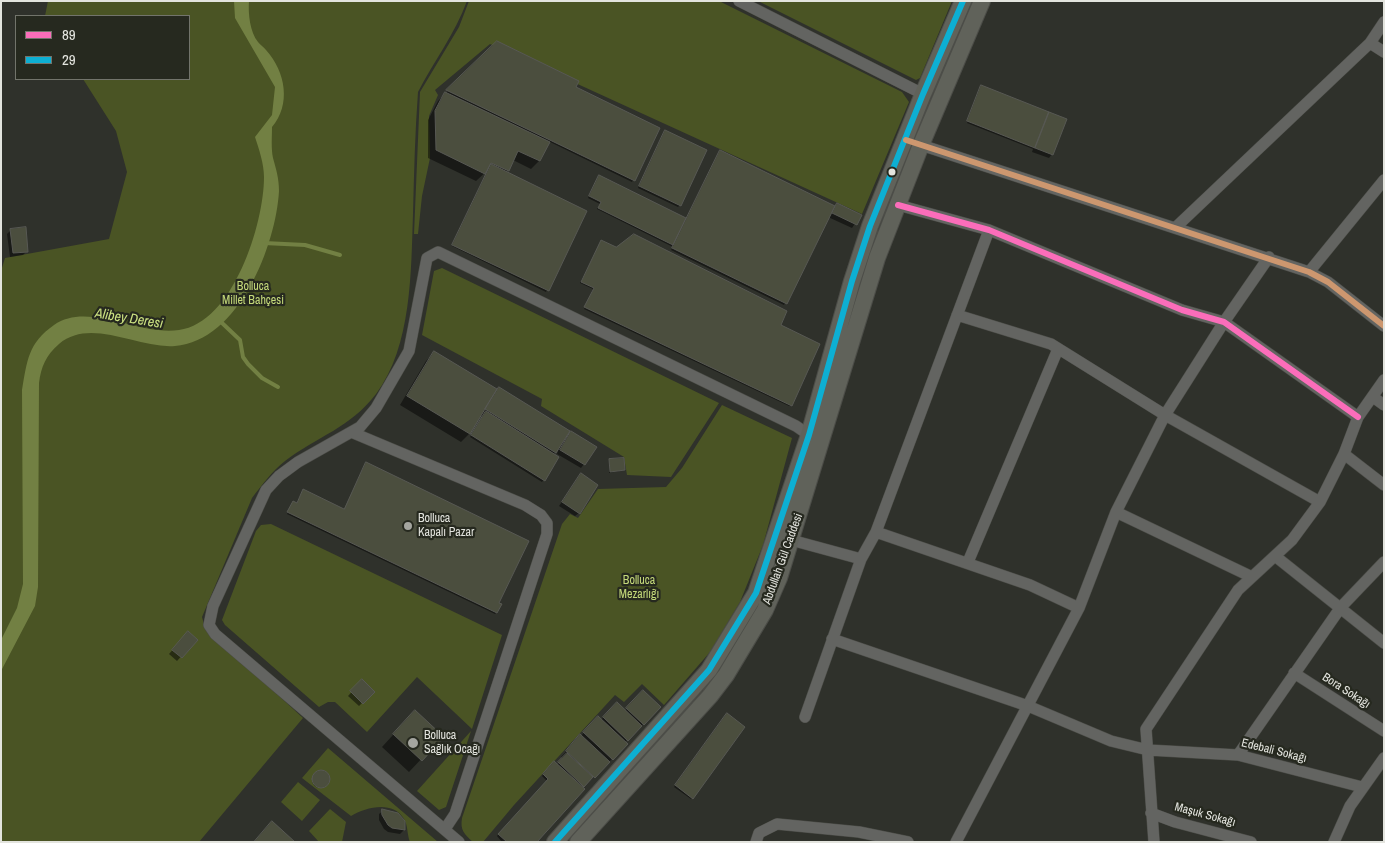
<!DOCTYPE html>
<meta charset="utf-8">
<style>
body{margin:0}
#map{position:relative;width:1385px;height:843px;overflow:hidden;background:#2f312b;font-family:"Archivo Narrow",sans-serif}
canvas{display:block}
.frame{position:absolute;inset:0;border:2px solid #e3e4de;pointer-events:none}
.legend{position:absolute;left:15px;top:15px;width:175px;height:65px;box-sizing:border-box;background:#26291f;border:1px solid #72746b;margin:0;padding:6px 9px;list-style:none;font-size:15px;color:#e3e4de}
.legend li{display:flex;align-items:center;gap:10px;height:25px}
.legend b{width:25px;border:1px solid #72746b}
</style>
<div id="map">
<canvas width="1385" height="843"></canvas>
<div class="frame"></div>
<ul class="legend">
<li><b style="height:6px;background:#fb6dba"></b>89</li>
<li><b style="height:6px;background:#0dafd3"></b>29</li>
</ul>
</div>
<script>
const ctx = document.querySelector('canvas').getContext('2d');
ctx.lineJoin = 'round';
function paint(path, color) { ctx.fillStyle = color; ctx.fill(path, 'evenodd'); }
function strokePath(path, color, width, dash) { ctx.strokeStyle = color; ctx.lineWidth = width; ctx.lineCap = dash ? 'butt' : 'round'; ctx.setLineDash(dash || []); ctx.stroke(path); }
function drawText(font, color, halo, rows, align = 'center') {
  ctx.font = font + ' "Archivo Narrow",sans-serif'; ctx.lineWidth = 4.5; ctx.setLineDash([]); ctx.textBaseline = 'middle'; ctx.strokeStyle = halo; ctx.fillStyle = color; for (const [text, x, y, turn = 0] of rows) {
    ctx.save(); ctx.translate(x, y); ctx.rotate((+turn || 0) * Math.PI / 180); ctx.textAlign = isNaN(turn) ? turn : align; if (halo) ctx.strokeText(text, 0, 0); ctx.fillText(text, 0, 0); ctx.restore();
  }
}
paint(new Path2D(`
 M48,1H467C455,34 434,61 418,92C415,132 414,173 413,214C411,271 412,346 376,394C350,428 318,436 285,461C272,471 262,485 252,498L202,617L205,628L303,718L199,842H1V271L5,258L109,239L127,172L116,131L83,79H189V16H45Z
 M469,1H719L902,92L909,102L862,214L490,44L435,90L438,95L429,116L430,158L422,196L418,234H414L420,92L459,27Z
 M758,1H952L920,78L916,80Z
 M442,268L719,403L671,477L627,475L624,457L541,406L542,399L422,335L434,271Z
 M722,405L792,438L763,545L740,602L710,652L664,705L642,684L624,702L615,695L514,805L483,842H473C464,834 460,830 462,818L562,524L570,514L578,518L598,489L666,487L682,468Z
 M271,524L502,635L472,729L417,677L367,732L335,702H328L319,707L225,625L222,620L256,531L261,525Z
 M471,731L446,807L439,810L417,791Z
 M328,748L438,842H410C407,835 408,825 404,819C393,800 366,807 351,816L302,778Z
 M298,782L320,800L302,821L281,802Z
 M330,809L346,822L342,842H319L309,831Z`), '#4a5424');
paint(new Path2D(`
 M234,1H249C248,14 250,32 258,42C260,45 264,47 266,50C286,72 291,105 272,127C272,137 271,148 273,158C276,169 279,178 279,191C276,245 239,341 175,346C138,349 91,317 59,344C46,355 41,367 39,383L38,587L35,606L1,671V640L17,608L23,584L22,390C27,361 28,343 54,325C88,301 138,336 179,330C233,323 264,224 264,177C264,164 259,149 255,137L272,115L275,87L235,18Z`), '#728043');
paint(new Path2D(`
 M497,42L575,88L659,129L632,182L548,141L539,161L531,169L513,160L506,173L586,212L546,292L452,246L489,169L476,181L428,158V120L438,101Z
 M980,88L1052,154L1049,158L1032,152L1033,149L967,123Z
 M664,133L680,205L678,207L638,188Z
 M720,152L834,208L837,205L860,216L852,228L828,217L784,305L671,250L673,247L597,209L600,204L588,198L599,177L686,220Z
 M11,230L27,251L23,255L10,257L7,234Z
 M601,242L779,326L791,405L789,406L584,309L593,289L580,283Z
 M434,353L493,395L500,388L564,440L571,433L584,464L581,468L557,454L559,448L553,455L558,458L542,482L470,437L483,417L480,415L469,434L461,442L400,405L426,361Z
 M610,460L624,470L609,473Z
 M578,479L579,513L575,516L559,506Z
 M302,492L344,510L498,603L496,613L495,614L287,514L293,502L296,504Z
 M184,637L196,640L177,661L169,654Z
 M362,681L373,692L359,706L348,696Z
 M643,692V724L624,743L612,759L581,788L536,842H502L497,836L547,781L542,776L554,763L557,765L563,759L561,757L598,718L600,721L617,703L625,711Z
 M726,716L692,798L691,799L674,787Z
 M403,724L442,737L409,772L382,747Z
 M312 780a8 8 0 1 1 16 0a8 8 0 1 1-16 0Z
 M383,811L403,822L404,830L400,834L388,832L384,829L379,820V814Z`), '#0007');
strokePath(new Path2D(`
 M264,243L305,245L340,255
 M221,322L240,340L243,357L248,364L262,378L278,387`), '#728043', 4);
const building = new Path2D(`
 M497,41L579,81L576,87L660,128L635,181L446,90Z
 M981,85L1049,112L1035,148L967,121Z
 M445,92L550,142L540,161L518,151L509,171L491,163L485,174L436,150L435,111Z
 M1049,112L1067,119L1053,155L1035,148Z
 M665,130L707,150L681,206L639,186Z
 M720,150L835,206L787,304L672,248Z
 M491,164L587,211L549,291L452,245Z
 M599,175L686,218L673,245L598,208L601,202L589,196Z
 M837,203L862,215L857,225L832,213Z
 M26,227L28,252L13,253L10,229Z
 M634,234L787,311L781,325L820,344L792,406L584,307L594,288L581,282L601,240L616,247Z
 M434,351L497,389L470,434L407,396Z
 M499,387L570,431L556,453L485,409Z
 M486,411L559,457L545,481L471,435Z
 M571,431L597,447L585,465L560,450Z
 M624,458L625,470L610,472L609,459Z
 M366,462L529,541L499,603L502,604L497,613L287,512L293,501L297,503L303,489L344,509Z
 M581,473L598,485L580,514L562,502Z
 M188,631L198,640L182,658L172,650Z
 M362,679L375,692L363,704L350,691Z
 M643,690L661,707L644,725L626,708Z
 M617,702L642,726L628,741L603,717Z
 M415,710L444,737L422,761L393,734Z
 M727,713L745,727L693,799L675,785Z
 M598,716L628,744L613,760L583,732Z
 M580,734L610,762L595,778L566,751Z
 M567,753L593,777L584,787L558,762Z
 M554,761L585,789L537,842H507L498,834L548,779L543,774Z
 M312 779a9 9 0 1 1 18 0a9 9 0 1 1-18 0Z
 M382,809L398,813L405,821V830L392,828L388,825L382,815Z
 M272,821L295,842H254Z`);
paint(building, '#4b4e3e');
strokePath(building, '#575853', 1);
const street = new Path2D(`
 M739,1L923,94
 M1370,43L1384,52
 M921,145L1309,272L1328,282L1384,326
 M898,205L989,230L1182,310L1224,322L1358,417
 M1176,227L1370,43L1384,22
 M1309,272L1384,180
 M957,315L1051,344L1165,415L1320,502
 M1373,397L1384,405
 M351,432L525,505L541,515L547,523V534L455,814L445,829
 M1344,454L1384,485
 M1116,512L1252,577
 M876,532L1030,585L1079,608
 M791,540L861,559L876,532L989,230
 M1275,556L1384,643
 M968,562L1058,349
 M832,639L1028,706L1111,741L1148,750L1238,755L1362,787
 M1294,673L1384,731
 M805,717L861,559
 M1238,755L1341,607L1384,562
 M1151,813L1175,822L1251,842
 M459,842L215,634L209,625L213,606L266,490L279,476L298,462L360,427L376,408L409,351L427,258L438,252L796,426L809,435
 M756,842L759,833L777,824L859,832L908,842
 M956,842L1079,608L1116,512L1165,415L1224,322L1269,257
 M1154,842L1146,729L1238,590L1292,540L1320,502L1344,454L1358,417L1384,380
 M1334,842L1350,806L1384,758`);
const secondary = new Path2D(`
 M555,842L709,670L756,593L809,435L852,281L870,226L923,94L963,1
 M578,842L710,696L726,675L765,610L779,578L877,258L921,145L982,1`);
strokePath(street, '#4c4d48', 12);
strokePath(secondary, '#4c4d48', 18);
strokePath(street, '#636461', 11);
strokePath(secondary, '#60625a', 16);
strokePath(new Path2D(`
 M898,205L989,230L1182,310L1224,322L1358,417`), '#fb6dba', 6);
strokePath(new Path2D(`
 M555,842L709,670L756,593L809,435L852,281L870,226L923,94L963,1`), '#0dafd3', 6);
strokePath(new Path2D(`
 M906,140L1309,272L1328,282L1384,326`), '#cd976f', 6);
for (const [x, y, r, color] of [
 [892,172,4.5,"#e3e4de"],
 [408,526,5,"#a4a59f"],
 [413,743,6,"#a4a59f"]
]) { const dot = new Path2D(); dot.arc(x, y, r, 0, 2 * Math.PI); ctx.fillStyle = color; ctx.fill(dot); strokePath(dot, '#26291f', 2); }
drawText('12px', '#c4d97a', '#26291f', [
 ["Bolluca",253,287],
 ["Millet Bahçesi",253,301],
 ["Bolluca",639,581],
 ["Mezarlığı",639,595]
]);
drawText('12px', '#e3e4de', '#26291f', [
 ["Bolluca",418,519],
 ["Kapalı Pazar",418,533],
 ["Bolluca",424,736],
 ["Sağlık Ocağı",424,750]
], 'left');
drawText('12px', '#e3e4de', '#26291f', [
 ["Abdullah Gül Caddesi",783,559,-70],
 ["Bora Sokağı",1346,691,33],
 ["Edebali Sokağı",1274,751,14],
 ["Maşuk Sokağı",1205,815,15]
]);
drawText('italic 14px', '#cce282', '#26291f', [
 ["Alibey Deresi",129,319,9]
]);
</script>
